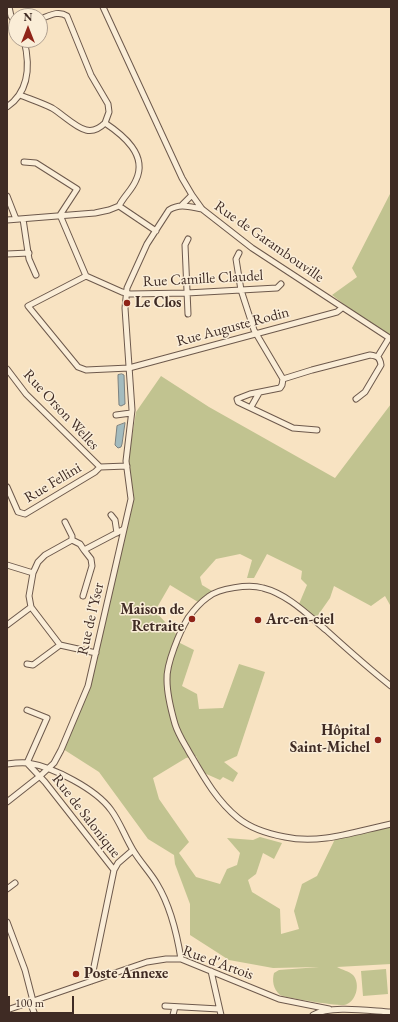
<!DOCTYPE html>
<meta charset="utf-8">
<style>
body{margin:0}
#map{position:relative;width:398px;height:1022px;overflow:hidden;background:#f8e3c2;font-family:"EB Garamond",serif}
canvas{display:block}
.frame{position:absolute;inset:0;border:8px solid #3f2b24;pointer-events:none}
.north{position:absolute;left:8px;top:8px;width:40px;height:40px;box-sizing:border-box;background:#faedd7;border:1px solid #af9f8f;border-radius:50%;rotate:0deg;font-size:11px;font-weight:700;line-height:16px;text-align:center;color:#3f2b24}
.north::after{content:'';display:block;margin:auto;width:14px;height:18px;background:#8f2418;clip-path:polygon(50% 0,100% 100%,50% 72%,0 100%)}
.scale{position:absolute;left:8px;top:996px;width:66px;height:18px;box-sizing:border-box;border:2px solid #3f2b24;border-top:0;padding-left:5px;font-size:12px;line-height:14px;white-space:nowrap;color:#3f2b24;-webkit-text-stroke:3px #faedd7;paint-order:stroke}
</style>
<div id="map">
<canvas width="398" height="1022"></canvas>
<div class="frame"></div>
<div class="north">N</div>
<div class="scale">100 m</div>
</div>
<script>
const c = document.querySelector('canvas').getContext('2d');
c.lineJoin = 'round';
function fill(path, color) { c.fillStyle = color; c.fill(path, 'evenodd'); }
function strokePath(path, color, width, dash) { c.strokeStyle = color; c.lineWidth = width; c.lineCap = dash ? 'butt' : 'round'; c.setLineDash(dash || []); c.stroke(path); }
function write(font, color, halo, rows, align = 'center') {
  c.font = font + ' "EB Garamond",serif'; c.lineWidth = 3; c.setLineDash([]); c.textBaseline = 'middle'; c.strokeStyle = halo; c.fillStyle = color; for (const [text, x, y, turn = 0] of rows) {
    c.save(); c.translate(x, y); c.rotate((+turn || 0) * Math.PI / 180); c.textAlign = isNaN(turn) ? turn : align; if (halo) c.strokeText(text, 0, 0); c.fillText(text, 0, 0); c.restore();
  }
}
fill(new Path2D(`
 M391,192V341L332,295L357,277L352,268Z
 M161,376L209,407L335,478L391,404V604L390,605L385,596L371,606L334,586L330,598L316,618L299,604L307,585L301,579L302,571L267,554L254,578H247L252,560L240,554L216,559L200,577L202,585L212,591L198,602L170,585L155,611L176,634V641L194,650L182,686L197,694L199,709L223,708L239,664L265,672L237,756L224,762L238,773L233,782L223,777L220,780L204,773L196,756L186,758L153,778L159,799L189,842L179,853L196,877L220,884L227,869L237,865L240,853L227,838L253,840L260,837L282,843L274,859L263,853L256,874L248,880L252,892L280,909L281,934L299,929L294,911L302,884L317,876L335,839L391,826V964L337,967C342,970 349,971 353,975C361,984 356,1003 344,1005C339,1006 285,998 280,995C273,989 272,980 274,973L279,970L319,967L273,968L229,960L190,935V904L175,864L174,855L148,839L99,772L63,749L90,684L110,591L134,497L128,461L136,412Z
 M386,969L388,994L363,996L361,971Z`), '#c1c390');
const water = new Path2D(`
 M122,374L124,375L125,404L121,406L119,405L118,378V375Z
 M125,423L122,444L121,447L118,448L115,445L117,426Z`);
fill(water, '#a3bbbe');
strokePath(water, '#7b8180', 1);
const minor = new Path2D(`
 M9,7L11,16L16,24
 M103,7L182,178L192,195L202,209L252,248L391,339
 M40,19C49,16 58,10 67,16L91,75L108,104L109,112L105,123C123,135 148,155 136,180C132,190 124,196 119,206
 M20,95C30,99 42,103 52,108C62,114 76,128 86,130C94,132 100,128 105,123
 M7,107C30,91 30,64 24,40
 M24,162L36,163L77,189L60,215L86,276L122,292L130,294L187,293L277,288L281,284
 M7,196L16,219
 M182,205L192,195
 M119,206L156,231
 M23,219L29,259L36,275
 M7,220L95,213L109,210L119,206
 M239,253L236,259L241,290L254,330L283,379
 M7,254L29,253
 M86,276L28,306L78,367L86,370L129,368L337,312L342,308
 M188,314L185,245L188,239
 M378,356L389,338
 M7,369L26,394L100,467
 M283,379L312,370L370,355C377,356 380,357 381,365L365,392L356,399
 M283,379L282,385L280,388L250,394L237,399L238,402L293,428L317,430
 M251,407L259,393
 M116,415L131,413
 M7,487L18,512L25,514L95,472L100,467L127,466
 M111,515L115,520L117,533
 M65,522L72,536V540
 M7,565L33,573L29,596L31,607L60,645
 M33,573L38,562L45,555L72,540L80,544L84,550L124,529
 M83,596L92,566L91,559L84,550
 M7,625L31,607
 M27,664L33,665L60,645L96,653
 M391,686C368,668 347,649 326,630C307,614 287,594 263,588C249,584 219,588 208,597C201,602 193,611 188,618C180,631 166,664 167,680C167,695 171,710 175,724C178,734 184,743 189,752C203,776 216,800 238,818C250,828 269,834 285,837C320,845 357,831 391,824
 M27,763L45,782L114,870
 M27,763L47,718L27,710
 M7,764C14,763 21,762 28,763C53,767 96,789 111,810C120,822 125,837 133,850C140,862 150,872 157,884C171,907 177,934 181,959
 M7,802L40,776L54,763L61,750L88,686L131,499L126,461L132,410L125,308L127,288L147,244L169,210C180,203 190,207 202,209
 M7,889L15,883
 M7,922L25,970L33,1001L32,1007L35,1015
 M211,971L221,1015
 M91,981L114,870L118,863L133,850
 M165,1006L219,1009
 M7,1010L147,962L166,959H181L279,999L329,1009
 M173,1015L175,1007
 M313,1015C331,1005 370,1011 391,1012`);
strokePath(minor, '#6d594c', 7);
strokePath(minor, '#faedd7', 5);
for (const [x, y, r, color] of [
 [127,303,4,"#8f2418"],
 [192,619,4,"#8f2418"],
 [258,620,4,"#8f2418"],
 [378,740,4,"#8f2418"],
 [76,974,4,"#8f2418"]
]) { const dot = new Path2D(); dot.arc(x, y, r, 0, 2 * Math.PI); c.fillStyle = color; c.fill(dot); strokePath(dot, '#faedd7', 1.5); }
write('15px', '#3f2b24', '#faedd7', [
 ["Rue de Garambouville",269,242,35],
 ["Rue Camille Claudel",203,279,-3],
 ["Rue Auguste Rodin",233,327,-15],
 ["Rue Orson Welles",61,410,47],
 ["Rue Fellini",53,483,-31],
 ["Rue de l'Yser",91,619,-77],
 ["Rue de Salonique",86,816,52],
 ["Rue d'Artois",218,963,20]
]);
write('bold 15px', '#3f2b24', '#faedd7', [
 ["Le Clos",135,303],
 ["Maison de",184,610,"right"],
 ["Retraite",184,627,"right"],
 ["Arc-en-ciel",266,620],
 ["Hôpital",370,731,"right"],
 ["Saint-Michel",370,748,"right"],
 ["Poste Annexe",84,974]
], 'left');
</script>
